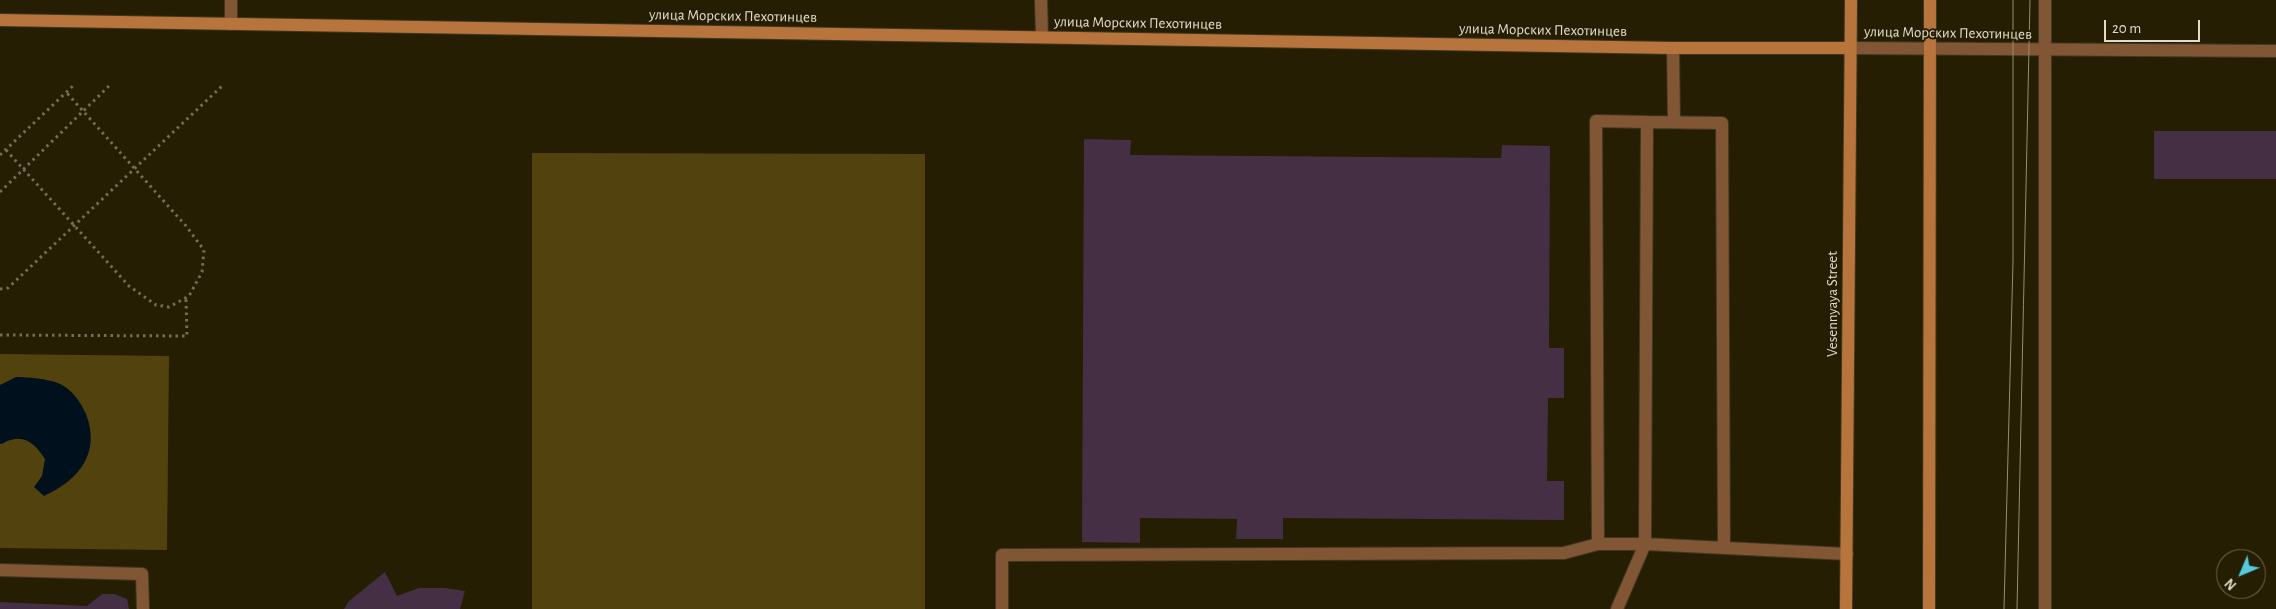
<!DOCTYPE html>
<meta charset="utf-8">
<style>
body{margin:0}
#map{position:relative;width:2276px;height:609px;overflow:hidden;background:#261e03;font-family:"Alegreya Sans",sans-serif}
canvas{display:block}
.north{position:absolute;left:2216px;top:549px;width:50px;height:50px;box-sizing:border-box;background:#261e03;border:1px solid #706a53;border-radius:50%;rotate:225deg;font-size:14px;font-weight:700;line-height:20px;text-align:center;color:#e0dbcb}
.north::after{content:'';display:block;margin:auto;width:18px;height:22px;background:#54cadc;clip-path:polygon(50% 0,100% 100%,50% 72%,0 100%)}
.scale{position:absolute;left:2104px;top:20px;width:96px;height:22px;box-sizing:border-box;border:2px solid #e0dbcb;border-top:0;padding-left:6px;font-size:15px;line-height:18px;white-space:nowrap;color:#e0dbcb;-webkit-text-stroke:4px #261e03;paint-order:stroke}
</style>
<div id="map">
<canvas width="2276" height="609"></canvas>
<div class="north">N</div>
<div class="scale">20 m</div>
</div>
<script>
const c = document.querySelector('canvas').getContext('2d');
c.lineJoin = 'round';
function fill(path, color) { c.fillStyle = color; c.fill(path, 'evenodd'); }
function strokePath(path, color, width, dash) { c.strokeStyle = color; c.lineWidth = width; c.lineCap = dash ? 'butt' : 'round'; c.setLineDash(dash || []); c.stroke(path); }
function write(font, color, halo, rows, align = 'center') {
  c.font = font + ' "Alegreya Sans",sans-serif'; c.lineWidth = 4; c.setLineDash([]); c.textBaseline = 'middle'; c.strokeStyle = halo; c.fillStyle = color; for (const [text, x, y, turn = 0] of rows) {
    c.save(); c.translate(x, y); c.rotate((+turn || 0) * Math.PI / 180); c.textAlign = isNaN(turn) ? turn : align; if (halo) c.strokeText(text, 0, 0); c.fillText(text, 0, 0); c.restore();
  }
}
fill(new Path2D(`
 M532,153L925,154V609H532Z
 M0,354L169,356L167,550L0,548Z`), '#52430e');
fill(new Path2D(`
 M16,377C28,377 47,379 58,383C72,389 80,401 86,414C101,453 79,480 44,496L34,487L42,476L45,459C37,447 27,435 11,440C7,440 4,444 0,444V385Z`), '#00101d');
fill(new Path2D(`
 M2154,131H2276V179H2154Z
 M1084,139L1131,140L1130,155L1501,158L1502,145L1550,146L1549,348H1564V398H1548L1547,481H1564V520L1283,518V539H1236L1237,519L1140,518V543L1082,542Z
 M385,572L397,596L419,588H445L465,591L460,609H344L349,601Z
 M102,594H115L127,599L129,609H0V602L87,606Z`), '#442f44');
const lane = new Path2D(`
 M231,0V24
 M1041,0L1042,37
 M2045,0V609
 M1673,48L1674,122
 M1647,122L1722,123L1724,547
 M1598,544L1596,121L1647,122L1645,544L1617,609
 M0,570L142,574L143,609
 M1002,609V555L1564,553L1598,544H1645L1847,554`);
const street = new Path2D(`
 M1850,48L2276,51`);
const secondary = new Path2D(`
 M0,20L1673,48H1850
 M1846,609L1851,0
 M1929,609L1930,0`);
strokePath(lane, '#40381f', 14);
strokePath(street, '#40381f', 14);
strokePath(secondary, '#40381f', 14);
strokePath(new Path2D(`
 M6,150L129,286L156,305L169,307L189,296L202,272L204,250L186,226L66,92
 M0,155L75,84
 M0,192L111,84
 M0,289L8,288L222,86
 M0,335L187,336L186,299`), '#746d57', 3, [2.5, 4]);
strokePath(lane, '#815635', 12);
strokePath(street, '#815635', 12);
strokePath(secondary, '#b8743d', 12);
strokePath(new Path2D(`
 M2004,609L2013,261V0
 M2017,609L2030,0`), '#938d78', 1);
write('15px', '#e0dbcb', '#261e03', [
 ["улица Морских Пехотинцев",733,16,1],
 ["улица Морских Пехотинцев",1138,23,1],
 ["улица Морских Пехотинцев",1543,30,1],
 ["улица Морских Пехотинцев",1948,33,1],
 ["Vesennyaya Street",1832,304,-90]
]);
</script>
